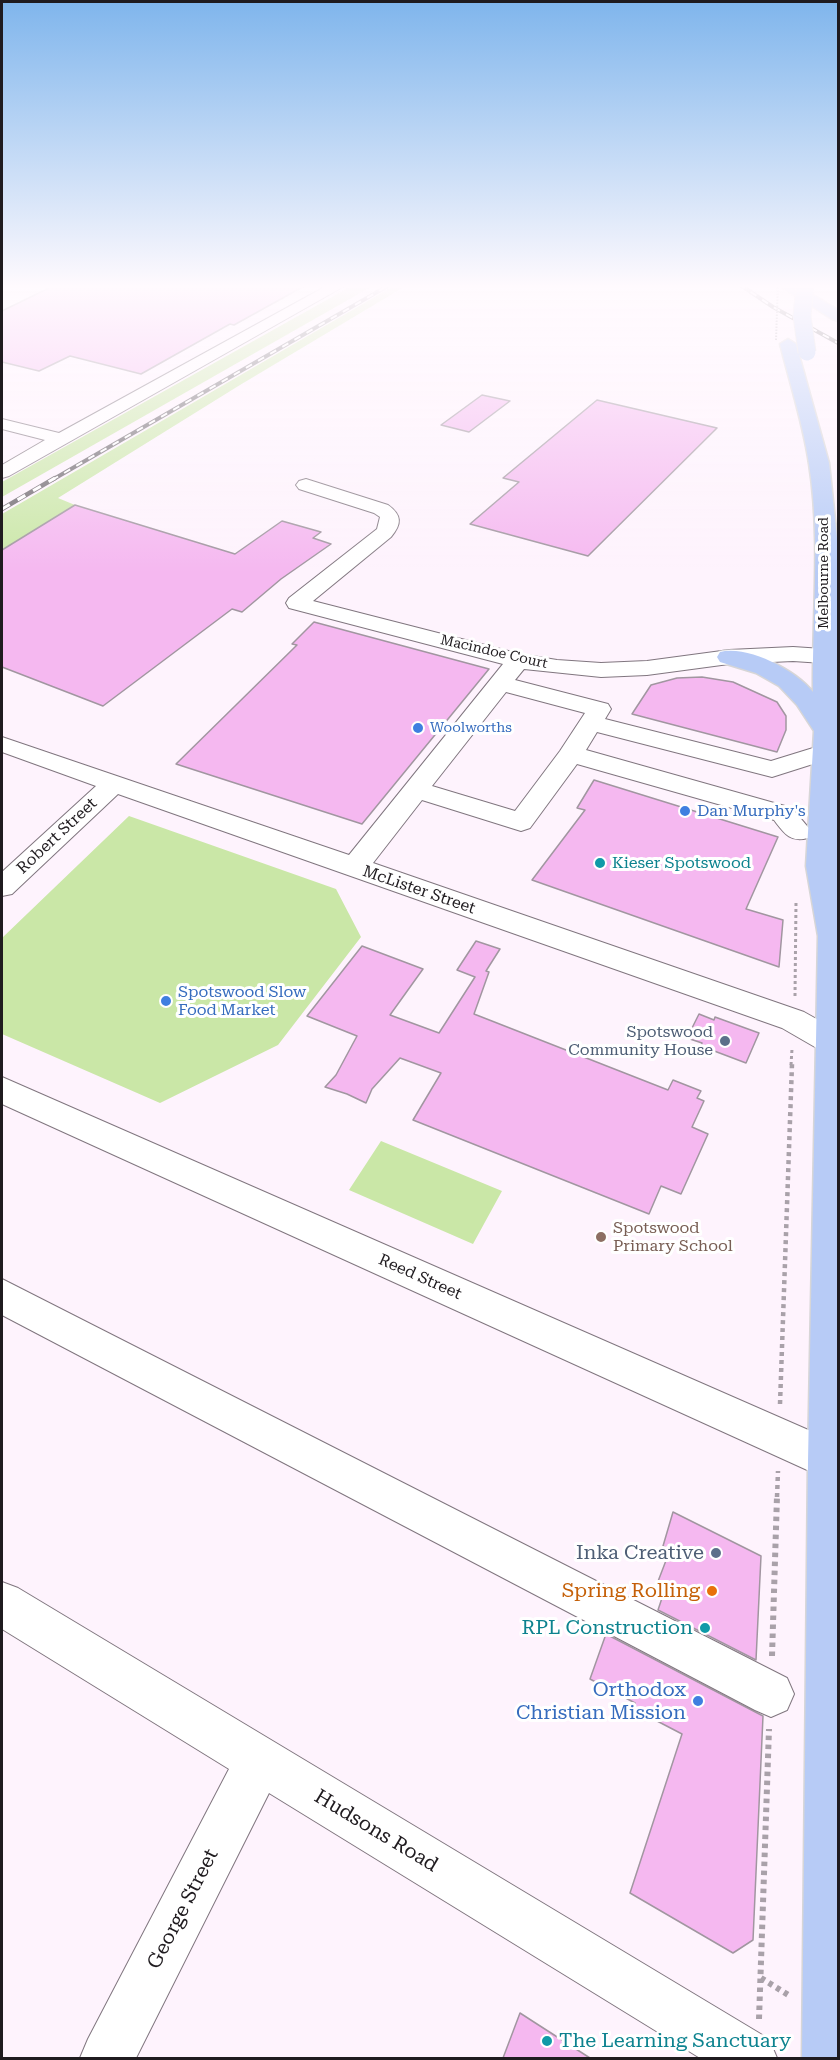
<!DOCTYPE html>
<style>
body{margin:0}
#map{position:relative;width:840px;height:2060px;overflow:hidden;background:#fef3fd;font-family:"Roboto Serif",serif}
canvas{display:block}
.frame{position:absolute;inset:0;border:3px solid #1f1b1f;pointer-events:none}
</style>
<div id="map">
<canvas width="840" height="2060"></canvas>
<div class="frame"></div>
</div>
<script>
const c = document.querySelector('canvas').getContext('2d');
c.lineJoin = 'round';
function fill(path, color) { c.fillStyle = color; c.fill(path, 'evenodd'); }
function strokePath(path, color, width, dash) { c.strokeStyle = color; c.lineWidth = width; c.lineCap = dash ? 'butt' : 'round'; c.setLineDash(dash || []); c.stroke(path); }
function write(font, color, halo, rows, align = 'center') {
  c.font = font + ' "Roboto Serif",serif'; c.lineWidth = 6; c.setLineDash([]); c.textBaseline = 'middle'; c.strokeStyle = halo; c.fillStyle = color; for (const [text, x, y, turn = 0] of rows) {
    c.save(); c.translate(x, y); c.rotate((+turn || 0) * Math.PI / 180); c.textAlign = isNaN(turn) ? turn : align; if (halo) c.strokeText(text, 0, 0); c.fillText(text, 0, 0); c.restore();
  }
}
fill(new Path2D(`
 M355,284H376L2,497V482Z
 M397,284H409L240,385L58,498L75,505L2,550V514Z
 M129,816L336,889L361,937L278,1045L160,1103L2,1034V938Z
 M381,1141L502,1191L473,1244L349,1190Z`), '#cae7a7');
const building = new Path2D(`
 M57,284H308L234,325L230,324L141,374L70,356L39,371L2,362V311Z
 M482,395L510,401L469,432L441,425Z
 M597,400L717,428L588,556L470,524L519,482L503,478Z
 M75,505L235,554L282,521L321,532L313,538L331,544L281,579L242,612L232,609L103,706L2,667V550Z
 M314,622L489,669L362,824L176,764L297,645L292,644Z
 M702,677L733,682L777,702L786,716V730L777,752L632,714L651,685L677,678Z
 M594,780L778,837L746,909L783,920L779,967L532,880L585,810L577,808Z
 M476,941L500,949L486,971L489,972L474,1014L668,1090L673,1080L701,1091L697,1098L704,1101L692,1127L708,1134L681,1194L661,1186L649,1214L413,1120L441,1073L400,1058L372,1089L366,1103L347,1094L325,1087L336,1075L357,1036L307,1016L362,946L423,969L390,1015L439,1033L475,977L457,970Z
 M699,1014L714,1020L715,1017L759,1033L746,1063L701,1046L702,1043L687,1038Z
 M673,1512L761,1556L756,1660L658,1610L665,1589L657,1584L670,1550L663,1546Z
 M606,1634L763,1716L753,1940L733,1953L630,1893L682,1734L634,1709L635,1703L590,1679Z
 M520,2013L537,2024L590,2058H503Z`);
fill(building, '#f5b8f0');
strokePath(building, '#a196a0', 1.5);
const minor = new Path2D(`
 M330,284H348L9,476L2,478V465L45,440L2,429V419L59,433Z
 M306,479L388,505C402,515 402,524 391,537L313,601L520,654L557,660L601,663L647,661L729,650L793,647L838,650V664L793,661L729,664L647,675L601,677L524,669L515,680L608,704L611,709L605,719L771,761L826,744L835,747L838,752L835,757L772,777L597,732L586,750L792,808L812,832L808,838C790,843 784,833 774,820L577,764L530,828L521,831L422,800L373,863L804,1012L838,1031V1057L827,1054L782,1028L118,794L12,894L2,896V872L96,786L2,752V737L349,855L503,664L289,608L286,603L289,598L377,529L380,517L374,513L299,489L296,485L299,481ZM506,692L585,713L560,751L515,811L432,786Z
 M2,1077L838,1443V1484L2,1104Z
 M2,1279L787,1678L794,1694L787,1710L771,1717L755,1710L2,1315Z
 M2,1582L18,1588L769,2039L777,2058H700L269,1793L136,2058H80L88,2039L229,1769L2,1629Z`);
const major = new Path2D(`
 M777,284H795L838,310V321L832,319Z
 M788,339L796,344L829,463L837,538L838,2058H802L808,1461L818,936L806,866L814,731L797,705L779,686L756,673L720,662L717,657L720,652C749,645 796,671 813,692C812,617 821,539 809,464C803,423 790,384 780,344Z`);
strokePath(minor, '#80767f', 2);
strokePath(major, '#d7d6d7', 3);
strokePath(new Path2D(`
 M795,996L796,902
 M791,1065L792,1049`), '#a9a1a9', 3, [3, 3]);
strokePath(new Path2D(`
 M780,1404L792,1064
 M777,1497L778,1471`), '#a9a1a9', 4.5, [4, 4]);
strokePath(new Path2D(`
 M772,1656L777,1496
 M761,1978L790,1996
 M759,2019L769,1729`), '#a9a1a9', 6, [4.5, 4.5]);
fill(minor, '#fff');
fill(major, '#b7cbf6');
const railFar1 = new Path2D(`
 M739,284L773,307L838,343
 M52,480L391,284`);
const rail = new Path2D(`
 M2,509L55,478`);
strokePath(railFar1, '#6c666c', 4);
strokePath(rail, '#6c666c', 4.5);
strokePath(railFar1, '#fff', 2, [7]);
strokePath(rail, '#fff', 3, [9]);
const majorBridge = new Path2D(`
 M805,284L802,316L807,352`);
strokePath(majorBridge, '#d7d6d7', 19, []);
strokePath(new Path2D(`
 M776,340L778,284`), '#a9a1a9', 2, [1.5, 1.5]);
strokePath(majorBridge, '#b7cbf6', 17);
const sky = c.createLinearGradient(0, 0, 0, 573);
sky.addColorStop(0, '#7fb5ec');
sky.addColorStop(0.5, '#fffafe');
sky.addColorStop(1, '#fffafe00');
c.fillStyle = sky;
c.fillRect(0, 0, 840, 573);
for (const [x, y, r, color] of [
 [418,728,6,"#3f7fe0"],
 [685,811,6,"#3f7fe0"],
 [600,863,6,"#0f9aa8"],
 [166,1001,6,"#3f7fe0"],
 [725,1041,6,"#5c6f8a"],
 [601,1237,6,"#8d6e63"],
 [716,1553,6,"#5c6f8a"],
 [712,1591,6,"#e8710a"],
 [705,1628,6,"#0f9aa8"],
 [698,1701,6,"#3f7fe0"],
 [547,2041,6,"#0f9aa8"]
]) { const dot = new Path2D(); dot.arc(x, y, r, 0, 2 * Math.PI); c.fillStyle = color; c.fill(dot); strokePath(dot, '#fff', 2); }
write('14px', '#1f1b1f', '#fff', [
 ["Melbourne Road",824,573,-90],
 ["Macindoe Court",494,652,13]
]);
write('14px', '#366cbe', '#fff', [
 ["Woolworths",430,728]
], 'left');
write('16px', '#366cbe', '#fff', [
 ["Dan Murphy's",697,811],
 ["Spotswood Slow",178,992],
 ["Food Market",178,1010]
], 'left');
write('16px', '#1f1b1f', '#fff', [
 ["Robert Street",57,836,-43],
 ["McLister Street",419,890,19],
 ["Reed Street",420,1277,24]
]);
write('16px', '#0d838f', '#fff', [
 ["Kieser Spotswood",612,863]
], 'left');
write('16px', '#4e5e75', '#fff', [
 ["Spotswood",713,1032],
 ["Community House",713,1050]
], 'right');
write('16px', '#785e54', '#fff', [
 ["Spotswood",613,1228],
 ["Primary School",613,1246]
], 'left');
write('20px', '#4e5e75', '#fff', [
 ["Inka Creative",704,1553]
], 'right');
write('20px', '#c56008', '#fff', [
 ["Spring Rolling",700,1591]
], 'right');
write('20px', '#0d838f', '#fff', [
 ["RPL Construction",693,1628],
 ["The Learning Sanctuary",559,2041,"left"]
], 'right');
write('20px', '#366cbe', '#fff', [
 ["Orthodox",686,1690],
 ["Christian Mission",686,1713]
], 'right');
write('20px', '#1f1b1f', '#fff', [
 ["Hudsons Road",376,1831,31],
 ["George Street",183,1909,-63]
]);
</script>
